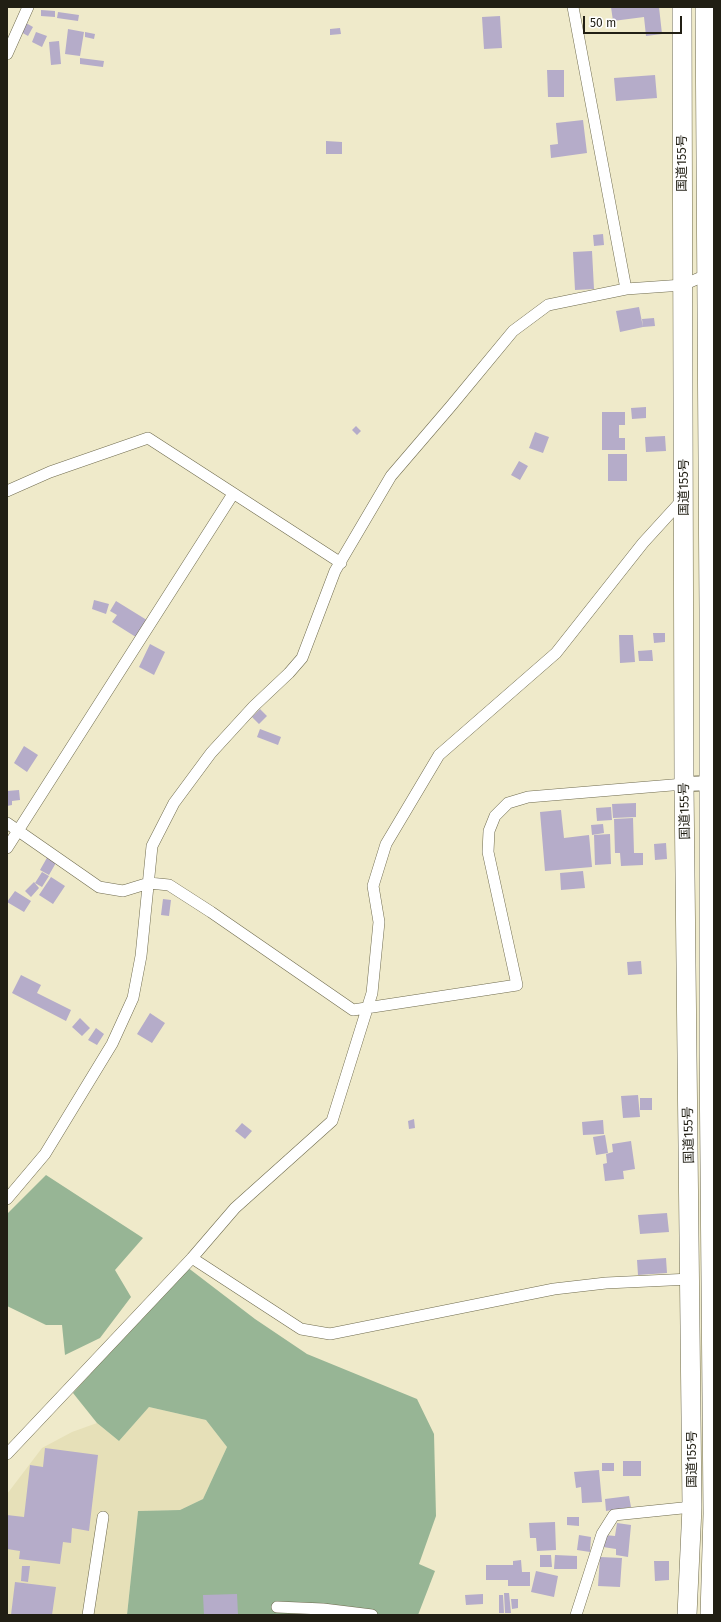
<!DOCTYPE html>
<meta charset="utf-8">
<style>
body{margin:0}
#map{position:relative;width:721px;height:1622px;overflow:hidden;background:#efeaca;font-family:"Fira Sans",sans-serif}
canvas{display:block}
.frame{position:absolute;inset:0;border:8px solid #211f14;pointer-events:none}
.scale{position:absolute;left:583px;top:16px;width:99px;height:18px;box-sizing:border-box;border:2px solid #211f14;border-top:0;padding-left:5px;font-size:12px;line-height:14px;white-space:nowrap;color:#211f14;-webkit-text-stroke:3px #fff;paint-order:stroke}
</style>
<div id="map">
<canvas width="721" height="1622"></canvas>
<div class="frame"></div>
<div class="scale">50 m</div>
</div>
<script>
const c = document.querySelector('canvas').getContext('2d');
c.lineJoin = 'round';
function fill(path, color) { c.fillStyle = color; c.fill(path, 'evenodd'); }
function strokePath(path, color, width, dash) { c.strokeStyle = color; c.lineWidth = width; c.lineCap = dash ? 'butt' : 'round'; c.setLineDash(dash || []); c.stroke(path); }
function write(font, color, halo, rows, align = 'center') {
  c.font = font + ' "Fira Sans","Noto Sans JP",sans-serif'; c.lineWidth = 4; c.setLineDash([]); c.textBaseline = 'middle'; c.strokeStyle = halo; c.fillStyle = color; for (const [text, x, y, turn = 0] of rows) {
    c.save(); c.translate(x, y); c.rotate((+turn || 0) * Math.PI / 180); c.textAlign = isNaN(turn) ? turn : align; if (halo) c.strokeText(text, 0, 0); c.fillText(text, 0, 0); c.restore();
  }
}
fill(new Path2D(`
 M149,1407L206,1420L227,1447L203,1499L180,1510L138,1511L127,1615H7V1494L42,1448L72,1432L97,1423L119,1441Z`), '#e6e0b8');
fill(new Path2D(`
 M46,1175L143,1238L115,1270L131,1297L100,1338L65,1355L62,1325H46L7,1306V1214Z
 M187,1267L255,1319L307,1354L417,1399L434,1434L436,1516L419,1564L435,1571L418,1615H127L138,1511L180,1510L203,1499L227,1447L206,1420L149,1407L119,1441L97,1423L73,1393Z`), '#97b595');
fill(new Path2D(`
 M611,7H659L662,34L646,36L644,17L613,21Z
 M41,10L55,11V17L41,16Z
 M58,12L79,15L78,21L57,18Z
 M500,16L502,48L484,49L482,17Z
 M26,23L33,27L28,36L21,32Z
 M340,28L341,34L330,35V29Z
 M68,29L84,32L80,56L65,54Z
 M36,32L47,36L42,47L32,42Z
 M85,32L95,34L94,39L85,37Z
 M59,41L61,64L51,65L49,42Z
 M80,58L104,61L103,67L80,64Z
 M547,70H564V97H548Z
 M655,75L657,98L616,101L614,78Z
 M583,120L587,153L551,158L550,145L558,144L556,123Z
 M326,141L342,142V154H326Z
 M603,234L604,245L594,246L593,235Z
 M592,251L594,289L575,290L573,252Z
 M639,307L643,327L620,332L616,311Z
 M654,318L655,326L643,327L642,319Z
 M646,407V418L632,419L631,408Z
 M602,412H625V425H619V438H625V450H602Z
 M356,426L361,431L357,435L352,430Z
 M535,432L549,437L543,453L529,448Z
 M665,436L666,451L646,452L645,437Z
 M608,454H627V481H608Z
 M519,461L528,466L520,480L511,475Z
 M94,600L109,604L106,614L92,609Z
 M116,601L150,622L139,639L112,622L117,615L110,611Z
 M653,633H665V642L654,643Z
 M619,635H633L635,662L620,663Z
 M150,644L165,652L154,675L139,667Z
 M652,650L653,661H639L638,651Z
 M260,709L267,716L259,724L252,717Z
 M260,729L281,737L278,745L257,737Z
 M24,746L38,755L27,772L14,763Z
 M19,790L20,800L12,801V805L7,806V791Z
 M636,803V817L613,818L612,804Z
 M611,807L612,820L597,821L596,808Z
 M561,810L564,838L589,835L592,867L545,871L540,812Z
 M633,818L634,853H643V865L621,866L620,853H615L614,819Z
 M603,824L604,833L592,835L591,825Z
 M610,834L611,864L595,865L594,835Z
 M666,843L667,859L655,860L654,844Z
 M48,856L57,861L49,875L40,870Z
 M583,871L585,888L561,890L560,873Z
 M42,872L49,876L42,887L35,883Z
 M51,877L65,886L53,904L39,895Z
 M34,882L39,888L31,897L25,891Z
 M15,891L31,901L24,912L7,902Z
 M163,899L171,900L169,916L161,915Z
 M641,961L642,974L628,975L627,962Z
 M21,975L41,985L37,993L71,1010L66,1021L12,993Z
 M150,1013L165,1023L152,1043L137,1034Z
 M80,1018L90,1028L82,1036L72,1027Z
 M96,1028L104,1034L97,1045L88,1040Z
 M638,1095L640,1117L623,1118L621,1096Z
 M640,1098H652V1110H640Z
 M414,1119L415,1128L409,1129L408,1121Z
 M603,1120L604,1134L583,1135L582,1122Z
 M242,1123L252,1131L245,1139L235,1131Z
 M605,1135L608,1153L596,1155L593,1137Z
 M631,1141L635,1169L623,1171L624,1179L605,1181L603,1164L607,1163L606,1154L613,1152L612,1144Z
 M667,1213L669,1232L640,1234L638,1215Z
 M666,1258L667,1273L638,1275L637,1260Z
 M45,1448L98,1455L89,1531L72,1528L71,1543L63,1542L60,1564L19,1559L20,1551L7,1549V1515L24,1517L30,1465L43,1467Z
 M623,1461H641V1476H623Z
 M602,1463H614V1471H602Z
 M599,1470L602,1502L582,1503L581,1487L576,1488L574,1472Z
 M629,1496L631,1507L606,1511L605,1499Z
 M567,1517H579V1526L567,1525Z
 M555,1522L556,1550L537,1551L536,1538H530L529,1523Z
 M617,1523L631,1525L628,1557L616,1555V1549L603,1547L605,1535L615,1536Z
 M579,1535L591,1537L590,1552L577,1550Z
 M540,1555H551L552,1567H540Z
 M555,1555L577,1556V1569H554Z
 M600,1557L622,1558L620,1587L598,1586Z
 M521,1560L522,1572H530V1586H508V1580H486V1565H513V1561Z
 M654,1561H669V1580L655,1581Z
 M22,1566H30L28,1582L21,1581Z
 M536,1571L558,1576L554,1597L531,1592Z
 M15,1582L56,1587L52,1615H11Z
 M504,1593H509L511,1613H505Z
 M237,1594L238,1615H204L203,1595Z
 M483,1594V1604L466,1605L465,1595Z
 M499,1595H503L504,1613H499Z
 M511,1599H518V1608L512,1609Z`), '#b5acc9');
const minor = new Path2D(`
 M573,7L626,289
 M7,54L28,7
 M7,491L50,472L148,438L341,563
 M7,823L99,887L123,891L149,883L169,885L211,912L353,1010L517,985L488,852L489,831L495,816L508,803L528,797L684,784
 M7,848L233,494
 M7,1199L45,1154L112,1044L133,998L141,956L152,846L174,803L211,753L254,706L289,673L302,658L335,571L391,476L451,406L513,331L548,305L626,289L683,285L711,273
 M192,1258L301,1329L330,1334L554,1289L606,1283L691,1279
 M7,1454L192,1258L235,1208L332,1121L372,993L379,922L373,886L386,844L439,755L556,653L643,543L684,498
 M277,1607L323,1609L372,1615
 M88,1615L103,1517
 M576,1615L602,1534L614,1515L692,1507`);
const tertiary = new Path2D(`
 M684,784L714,783`);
const trunk = new Path2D(`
 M682,7L684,784L692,1507L687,1615
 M705,7L709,609V1052L713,1514L710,1615`);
strokePath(minor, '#6f6b4e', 12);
strokePath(tertiary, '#6f6b4e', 16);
strokePath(trunk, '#6f6b4e', 20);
strokePath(minor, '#fff', 11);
strokePath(tertiary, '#fff', 14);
strokePath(trunk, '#fff', 19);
write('13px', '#211f14', '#fff', [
 ["国道155号",682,163,-90],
 ["国道155号",684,487,-90],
 ["国道155号",685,811,-91],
 ["国道155号",689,1135,-91],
 ["国道155号",692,1459,-90]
]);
</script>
